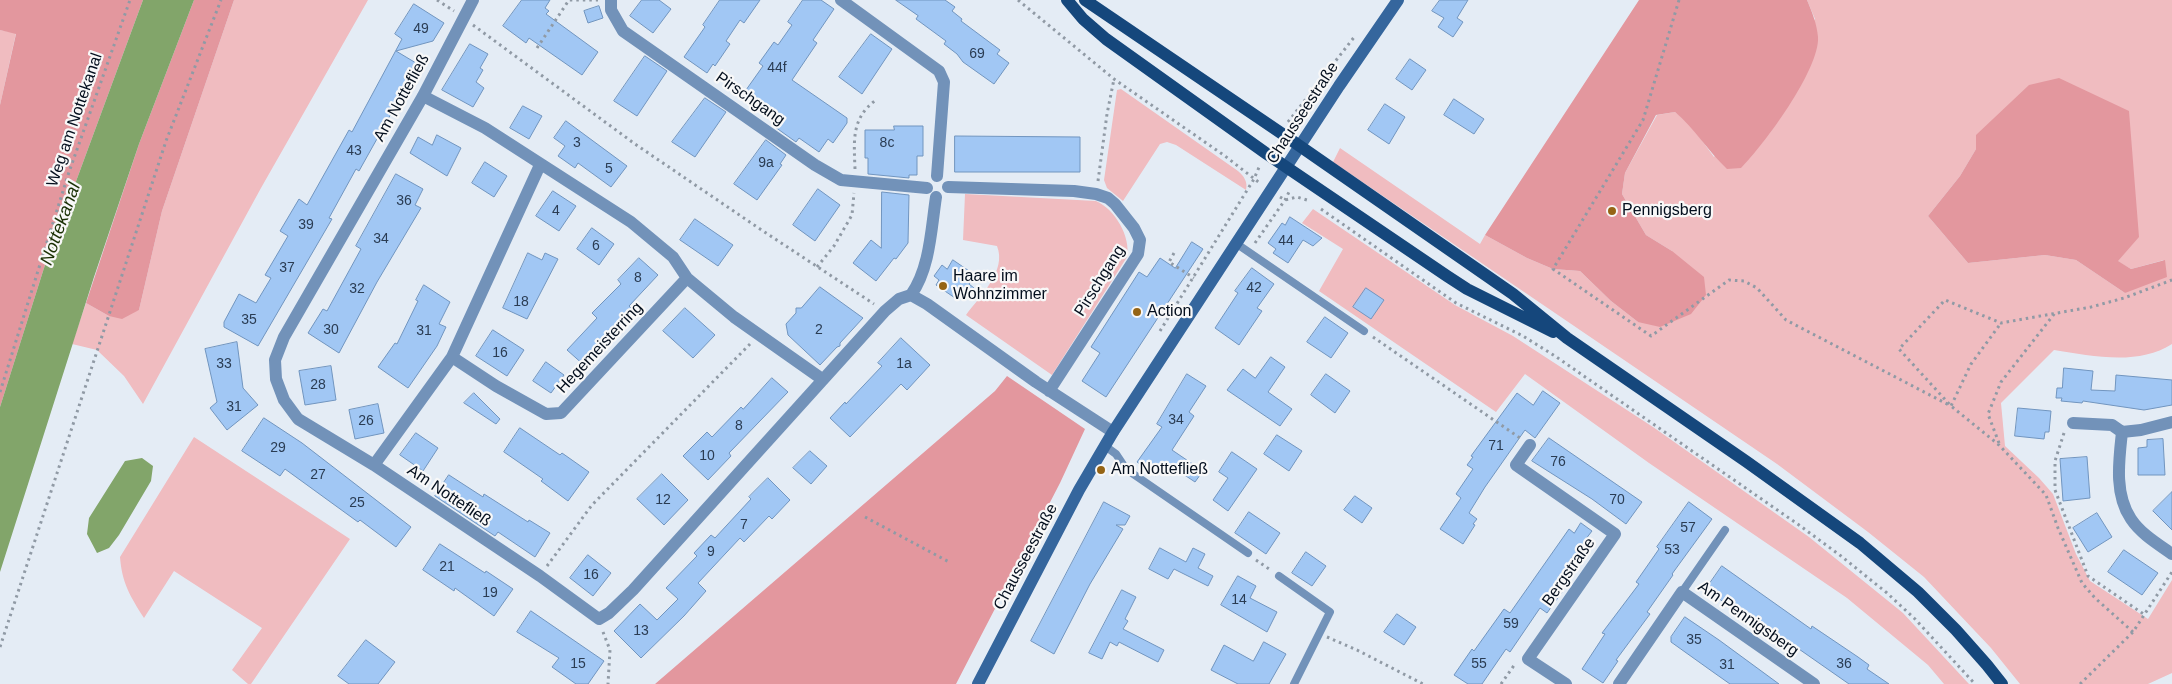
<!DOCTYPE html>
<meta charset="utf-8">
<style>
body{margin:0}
canvas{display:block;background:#e4ecf5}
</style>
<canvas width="2172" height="684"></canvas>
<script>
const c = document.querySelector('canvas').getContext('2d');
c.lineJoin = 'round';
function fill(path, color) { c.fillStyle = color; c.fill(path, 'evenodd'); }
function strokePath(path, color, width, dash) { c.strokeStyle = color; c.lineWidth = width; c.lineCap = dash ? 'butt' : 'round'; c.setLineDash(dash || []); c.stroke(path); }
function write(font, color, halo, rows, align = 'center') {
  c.font = font + ' Arial,sans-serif'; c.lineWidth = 4.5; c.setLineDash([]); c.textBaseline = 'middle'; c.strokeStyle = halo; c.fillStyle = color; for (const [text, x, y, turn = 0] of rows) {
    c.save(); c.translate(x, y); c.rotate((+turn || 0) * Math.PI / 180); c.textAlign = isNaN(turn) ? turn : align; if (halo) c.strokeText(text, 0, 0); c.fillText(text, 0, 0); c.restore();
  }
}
fill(new Path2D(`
 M234,0H368L261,188L143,404L124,376L97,350L72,344L86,303L109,316L139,310L162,211Z
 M1807,0H2172V344C2138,366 2092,356 2054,350L2001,403L2005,446L2039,478L2053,494L2076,554L2090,581L2148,619L2172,580V673L2148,684H2020L1991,648L1924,577L1868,532L1777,464L1333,162L1340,148L1480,244L1485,235L1527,258L1553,269L1580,271L1611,301L1638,322L1672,251L1646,235L1622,194L1625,173L1657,115L1675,112L1689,123L1714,157L1815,19ZM1976,149L2117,261L2131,269L2164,260L2125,293L2076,260L2045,255L1968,263L1928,216L1960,176Z
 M0,30L16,33L0,105Z
 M1121,89L1238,171C1244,176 1248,182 1246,190L1176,145L1167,142L1160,144L1123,201L1107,188L1104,180L1117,90Z
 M965,194L1096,201C1115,209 1131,237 1127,257L1052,375L966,315C980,296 1007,271 997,246L963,240Z
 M1313,209L1455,305L1513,336L1653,427L1809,537L1903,613L1969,684H1944L1928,665L1847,598L1649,463L1525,374L1496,412L1319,291L1343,249L1302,223Z
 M194,437L350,539L251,684H248L232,670L262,628L174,571L144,618C130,596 122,583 120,557Z`), '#f0bcc0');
fill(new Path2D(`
 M0,0H143L44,268L0,407V105L16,34L0,30Z
 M194,0H234L162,211L139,310L122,319L109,316L86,303L139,144Z
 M1639,0H1807C1812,12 1817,24 1818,37C1820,69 1764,145 1741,168L1727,169C1708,151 1695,129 1675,112L1656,115L1625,173L1622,194L1646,235L1672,251L1704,277L1706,295L1691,314L1660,327L1638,322L1611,301L1580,271L1553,269L1527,258L1485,235Z
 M2059,78L2129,111L2139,237L2118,261L2131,269L2165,260L2167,277L2125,293L2076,260L2045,255L1968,263L1928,216L1960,176L1976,149V135L2029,85Z
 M1007,376L1085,429L1060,483L956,684H655L995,391Z`), '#e3979e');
fill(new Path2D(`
 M143,0H194L139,144L94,277L0,572V407L44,268Z
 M142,458L153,466L151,481L119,535L109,548L97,553L87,534L89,518L125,461Z`), '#82a56a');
const building = new Path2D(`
 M522,0H550L545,8L549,11L546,14L598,52L582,75L529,38L526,43L503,26Z
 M642,0H659L671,9L653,33L630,16Z
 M720,0H760L744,23L740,20L726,41L730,44L715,66L713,64L707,73L684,57L705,27L703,25Z
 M803,0H821L834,9L813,40L817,43L792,80L847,118V123L833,143L828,139L819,152L799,138L796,142L775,127L777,123L741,97L763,66L759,63L774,42L778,45L792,25L788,22Z
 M896,0H945L955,7L952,11L962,19L961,21L1000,50L997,54L1009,63L994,84L963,62L957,54L944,44L946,41L916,19L918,16Z
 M1440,0H1468L1457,18L1463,22L1453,37L1438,27L1444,18L1432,11Z
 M414,4L444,23L433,41L396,51L421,66L407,88L406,87L359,171L356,169L329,218L332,219L258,346L224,327V322L239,294L256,303L271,278L265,275L288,236L280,231L299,199L307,205L349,130L352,132L402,39L395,34Z
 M599,6L603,18L588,23L584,11Z
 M871,34L892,49L862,94L839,77Z
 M470,44L488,54L480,68L483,70L476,82L484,88L473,107L442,90Z
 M645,56L667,71L637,116L614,101Z
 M1410,59L1426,70L1412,90L1396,79Z
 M705,98L726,112L695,157L672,142Z
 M1454,99L1484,119L1474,134L1444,115Z
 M1385,104L1405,117L1389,144L1368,130Z
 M523,106L542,116L529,139L510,128Z
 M566,121L627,166L611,187L578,163L575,168L558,156L565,146L554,138Z
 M894,126H923V156H917V175H909V178L868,174V158H865V130H894Z
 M437,135L461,148L447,176L410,153L418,137L432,145Z
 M955,136L1080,137V172H955Z
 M766,140L786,155L780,164L782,165L757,200L734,184Z
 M485,162L507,176L494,197L472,183Z
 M396,174L423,189L415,205L421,208L377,282L339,353L308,333L323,309L327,311L361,249L356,246Z
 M818,189L840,205L815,241L793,225Z
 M553,191L576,206L559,231L536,216Z
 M882,192L909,195L908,243L896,259L894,258L876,281L853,263L871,240L881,248Z
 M1290,217L1322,238L1313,246L1303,240L1288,263L1273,253L1276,249L1268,243L1282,223L1285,225Z
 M695,219L733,245L718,266L680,240Z
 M592,228L614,244L599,265L577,249Z
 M1192,242L1203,249L1106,397L1082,381L1100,353L1091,347L1139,272L1147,277L1160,258L1175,268Z
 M528,253L542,260L545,253L558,259L527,319L503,308Z
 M639,258L658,275L629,306L635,312L604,343L605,344L585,366L567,350L597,318L592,313L621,284L618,280Z
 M953,260L975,275L969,284L974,288L966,299L961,295L958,300L936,285L939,280L934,276L942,265L947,269Z
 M1252,268L1274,284L1257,308L1262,311L1239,345L1215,328L1238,293L1235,291Z
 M424,285L450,302L439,324L446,327L437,346L408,388L378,367L395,343L397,344L418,301L416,300Z
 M820,287L863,318L840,343V346L837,347L820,365L788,335L786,324L796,313V308H801Z
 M1366,288L1384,300L1371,319L1353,307Z
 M685,308L715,335L693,358L663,331Z
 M1325,317L1348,333L1331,358L1307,342Z
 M493,330L524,350L507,376L476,356Z
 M901,338L930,365L907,390L901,384L850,437L830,418L845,402L846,404L882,366L878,363Z
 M237,342L243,388L258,405L227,430L210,408L217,402L205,349Z
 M1271,357L1285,367L1268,392L1292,409L1280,426L1227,390L1243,369L1255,378Z
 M546,362L564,375L551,393L533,381Z
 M331,366L336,400L305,405L299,371Z
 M2064,368L2093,371L2091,390L2115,391L2116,375L2172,380V405L2144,410L2083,401L2082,403L2061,401L2062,398H2056L2057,388H2062Z
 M1187,374L1206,386L1189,412L1194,416L1172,450L1203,471L1195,482L1165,462L1156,476L1137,462L1162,427L1157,424Z
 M1326,374L1350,391L1335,413L1311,395Z
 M772,378L788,392L729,453L731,456L708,480L683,456L707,432L712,437L741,407L743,409Z
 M1543,391L1560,403L1535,438L1525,430L1485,487L1469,513L1477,519L1473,524L1475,525L1463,544L1440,529L1461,498L1456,494L1473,469L1467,465L1473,457L1471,456L1517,393L1533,405Z
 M474,393L500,419L496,424L464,403Z
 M378,404L384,433L355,439L349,410Z
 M2018,408L2051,411L2049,432H2045L2044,439L2015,436Z
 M264,418L302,443L411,527L396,547L360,520L358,522L285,469L280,476L242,451Z
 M520,428L560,455L562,453L589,472L568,501L541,481L543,479L504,452Z
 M416,433L438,448L423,471L400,455Z
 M1277,435L1302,451L1289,471L1264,454Z
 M1549,438L1642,502L1626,524L1592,499L1532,461Z
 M2163,439L2165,475H2138V448L2147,447V440Z
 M810,451L827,466L811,484L793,468Z
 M1232,452L1257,469L1228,511L1213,500L1228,478L1219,472Z
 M2087,457L2090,498L2063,501L2060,459Z
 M662,474L688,500L664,525L637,499Z
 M449,475L483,497L484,494L528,522L529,520L550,533L535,557L498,532L495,536L435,496Z
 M768,478L790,500L772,519L769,516L744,542L740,538L698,583L706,591L684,616L641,658L614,631L640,604L657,620L678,599L666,588L697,556L694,553L711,535L715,538L751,499L749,497Z
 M2172,492V530L2153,511Z
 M1355,496L1372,508L1362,523L1344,510Z
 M1104,502L1130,516L1125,525H1116L1123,529L1090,584L1054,654L1031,641Z
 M1689,502L1712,519L1672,574L1673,575L1647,612L1650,614L1616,660L1618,661L1603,683L1582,669L1605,634L1602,633L1639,584L1636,582L1659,549L1657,547Z
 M1249,512L1280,533L1266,554L1235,533Z
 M2097,513L2112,537L2088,552L2073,528Z
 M1581,523L1592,531L1585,540L1592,546L1563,586L1565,588L1547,613L1540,608L1510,652L1506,649L1482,684H1468L1454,675L1472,649L1474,651L1504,609L1510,613L1569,529L1574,533Z
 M440,544L485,573L486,571L513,589L494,616L455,588L454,591L423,570Z
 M1160,548L1186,562L1193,548L1205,554L1198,568L1213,576L1208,586L1174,569L1168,579L1149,569Z
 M2124,550L2158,573L2142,595L2108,572Z
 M1306,552L1326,566L1312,586L1292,573Z
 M588,555L611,573L593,596L570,578Z
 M1722,566L1811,629L1812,626L1858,657L1869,665L1867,669L1889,684H1849L1786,640L1783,644L1749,621L1706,589Z
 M1238,576L1256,586L1250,598L1277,612L1267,632L1221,605Z
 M1122,590L1136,597L1125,619L1128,621L1123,629L1164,650L1158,662L1119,642L1117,646L1110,642L1102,659L1089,653Z
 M531,611L604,661L588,684H576L552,667L559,658L517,632Z
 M1397,614L1416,627L1404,645L1384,632Z
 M1685,617L1719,640L1779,684H1730L1713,672L1671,642V637Z
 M366,640L395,662L378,684H349L338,676Z
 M1264,642L1286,654L1269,684H1238L1211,670L1224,645L1253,661Z`);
fill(building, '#a1c7f4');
strokePath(building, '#7195bf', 1);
strokePath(new Path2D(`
 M437,0L454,11
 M1018,0L1114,79L1225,156L1261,184
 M1679,0L1643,120L1553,269L1651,336L1729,280L1744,281L1757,288L1786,320L1951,406L1971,364L2001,323
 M473,25L635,144L760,229L874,304
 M537,48L569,0H598
 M1288,122L1355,36
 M855,169C854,141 851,118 876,100
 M1098,181L1107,114L1114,79
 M1280,197L1285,200L1297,197L1307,200
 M1321,209L1456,303L1523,336L1555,356L1799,525L1841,556L1887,593L1915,619L1975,684
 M1255,243L1285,200L1290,190
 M1174,253L1169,262L1194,278
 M817,267L834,246L852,215L854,193
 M1160,331L1254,179L1260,165
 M1373,337L1520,438
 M0,392L69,172L130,0
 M2064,433L2055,461V490L2088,576L2145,615
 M1999,443L1988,414L2001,382L2055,313
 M865,517L951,563
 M1256,560L1272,571
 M547,566L592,505L750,344
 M603,632L610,650L608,684
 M2133,632L2095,598L2082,583L2058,528L2046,495L1999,445L1951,406L1899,349L1945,300L2001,323L2091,307L2124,298L2172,280
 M1327,637L1357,650L1423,684
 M0,647L166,141L221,0
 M1501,684L1515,664
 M2080,684L2133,632L2172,572`), '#909aa5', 3, [2.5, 4]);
strokePath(new Path2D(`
 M1237,244L1364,331
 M1105,446L1116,454L1126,469L1248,553
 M1279,576L1330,612L1294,684
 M1682,592L1725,530`), '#7292b9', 8);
strokePath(new Path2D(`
 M473,0L423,96L284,337L275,360L276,379L284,400L298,419L374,465L540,576L599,619L609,613L633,590L885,311L899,299L911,295C930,268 931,230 936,197
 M611,0V10L623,31L815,165L841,180L927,188
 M841,0L939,71L944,82L937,176
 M423,96L485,128L631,222L673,257L687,278L734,317L822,379
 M540,165L452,357L496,386L546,414L561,413L687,278
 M948,187L1074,191L1096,194L1108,198L1115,204L1134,228L1140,240L1138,254L1049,391
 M911,295L927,304L1036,382L1113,432
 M2172,422L2141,430L2122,432C2119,460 2114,494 2131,519C2141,534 2158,544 2172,554
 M2073,423L2112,425L2122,432
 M1530,445L1516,465L1615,534L1528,659L1566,684
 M374,465L452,357
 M1619,684L1682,592L1814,684`), '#7292b9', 12);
strokePath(new Path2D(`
 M978,684L1079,490L1113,432L1339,86L1398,0`), '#35669d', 12);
strokePath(new Path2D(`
 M1067,0L1083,19L1106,39L1267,154L1447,276L1467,289L1553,332
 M1085,0L1281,133L1513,294L1567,338L1747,462L1860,543L1918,592L1956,630L1987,665L2002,684`), '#15477c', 12);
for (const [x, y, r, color] of [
 [1612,211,5,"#956415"],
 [943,286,5,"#956415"],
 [1137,312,5,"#956415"],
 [1101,470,5,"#956415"]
]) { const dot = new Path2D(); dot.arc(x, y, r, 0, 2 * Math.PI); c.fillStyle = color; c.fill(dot); strokePath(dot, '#f8f8f8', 2); }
write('14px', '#2a3c53', null, [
 ["49",421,29],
 ["69",977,54],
 ["44f",777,68],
 ["3",577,143],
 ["8c",887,143],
 ["43",354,151],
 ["9a",766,163],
 ["5",609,169],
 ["36",404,201],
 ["4",556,211],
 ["39",306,225],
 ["34",381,239],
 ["44",1286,241],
 ["6",596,246],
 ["37",287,268],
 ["8",638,278],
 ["42",1254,288],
 ["32",357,289],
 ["18",521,302],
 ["35",249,320],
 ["30",331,330],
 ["2",819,330],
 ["31",424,331],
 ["16",500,353],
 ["33",224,364],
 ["1a",904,364],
 ["28",318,385],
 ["31",234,407],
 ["34",1176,420],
 ["26",366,421],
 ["8",739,426],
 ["71",1496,446],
 ["29",278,448],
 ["10",707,456],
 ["76",1558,462],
 ["27",318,475],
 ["12",663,500],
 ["70",1617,500],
 ["25",357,503],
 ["7",744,525],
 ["57",1688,528],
 ["53",1672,550],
 ["9",711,552],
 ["21",447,567],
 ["16",591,575],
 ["19",490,593],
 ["14",1239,600],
 ["59",1511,624],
 ["13",641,631],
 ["35",1694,640],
 ["15",578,664],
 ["55",1479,664],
 ["36",1844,664],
 ["31",1727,665]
]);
write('16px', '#030e1d', '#f8f8f8', [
 ["Am Nottefließ",402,98,-61],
 ["Pirschgang",750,99,35],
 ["Chausseestraße",1303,113,-57],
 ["Weg am Nottekanal",75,120,-71],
 ["Pirschgang",1100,281,-58],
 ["Hegemeisterring",600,348,-47],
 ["Am Nottefließ",449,496,34],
 ["Chausseestraße",1026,557,-62],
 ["Bergstraße",1569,572,-55],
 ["Am Pennigsberg",1748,619,35]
]);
write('16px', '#030e1d', '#f8f8f8', [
 ["Pennigsberg",1622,211],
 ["Haare im",953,277],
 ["Wohnzimmer",953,295],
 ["Action",1147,312],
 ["Am Nottefließ",1111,470]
], 'left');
write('italic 18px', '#1b3105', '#f8f8f8', [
 ["Nottekanal",61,224,-70]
]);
</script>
